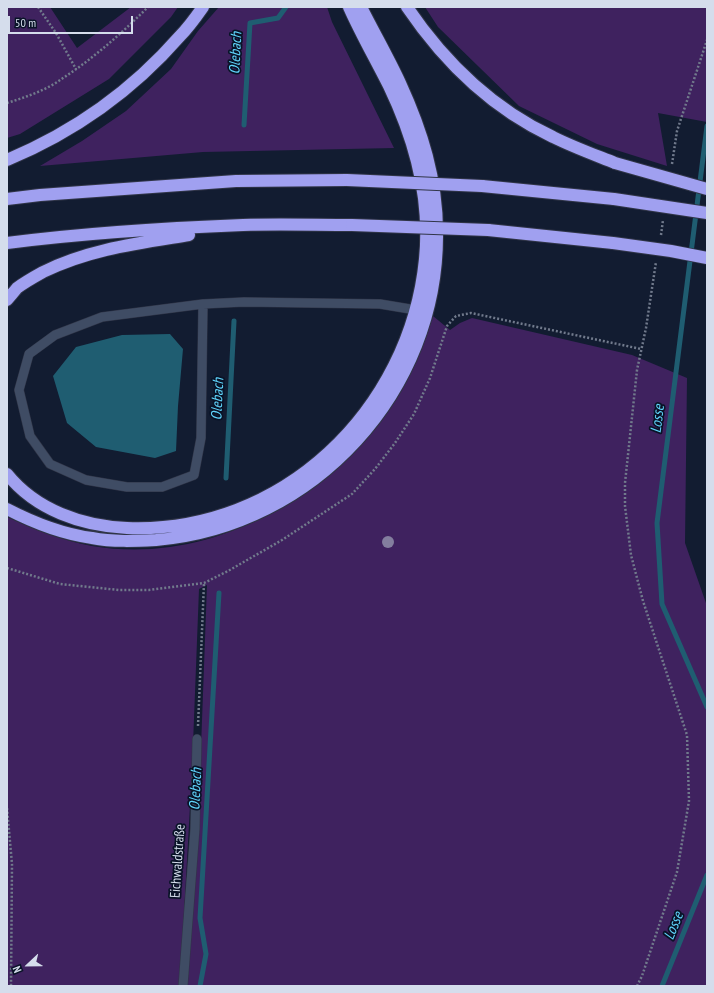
<!DOCTYPE html>
<meta charset="utf-8">
<style>
body{margin:0}
#map{position:relative;width:714px;height:993px;overflow:hidden;background:#121c31;font-family:"PT Sans Narrow",sans-serif}
canvas{display:block}
.frame{position:absolute;inset:0;border:8px solid #d5ddec;pointer-events:none}
.north{position:absolute;left:8px;top:945px;width:40px;height:40px;-webkit-text-stroke:3px #091327;paint-order:stroke;rotate:248deg;font-size:11px;font-weight:700;line-height:16px;text-align:center;color:#d5ddec}
.north::after{content:'';display:block;margin:auto;width:14px;height:18px;background:#d5ddec;clip-path:polygon(50% 0,100% 100%,50% 72%,0 100%)}
.scale{position:absolute;left:8px;top:16px;width:125px;height:18px;box-sizing:border-box;border:2px solid #d5ddec;border-top:0;padding-left:5px;font-size:12px;line-height:14px;white-space:nowrap;color:#d5ddec;-webkit-text-stroke:3px #091327;paint-order:stroke}
</style>
<div id="map">
<canvas width="714" height="993"></canvas>
<div class="frame"></div>
<div class="north">N</div>
<div class="scale">50 m</div>
</div>
<script>
const c = document.querySelector('canvas').getContext('2d');
c.lineJoin = 'round';
function fill(path, color) { c.fillStyle = color; c.fill(path, 'evenodd'); }
function strokePath(path, color, width, dash) { c.strokeStyle = color; c.lineWidth = width; c.lineCap = dash ? 'butt' : 'round'; c.setLineDash(dash || []); c.stroke(path); }
function write(font, color, halo, rows, align = 'center') {
  c.font = font + ' "PT Sans Narrow",sans-serif'; c.lineWidth = 3.5; c.setLineDash([]); c.textBaseline = 'middle'; c.strokeStyle = halo; c.fillStyle = color; for (const [text, x, y, turn = 0] of rows) {
    c.save(); c.translate(x, y); c.rotate((+turn || 0) * Math.PI / 180); c.textAlign = isNaN(turn) ? turn : align; if (halo) c.strokeText(text, 0, 0); c.fillText(text, 0, 0); c.restore();
  }
}
fill(new Path2D(`
 M7,7H50L77,48L131,7H178L171,17L109,79L20,134L7,138Z
 M219,7H327L332,22L394,148L203,152L40,166L82,141L126,111L171,69L198,31Z
 M425,7H707V122L658,113L667,166L597,144L519,106L438,27Z
 M433,316L450,330L460,323L472,318L632,355L687,378L685,543L707,606V986H186L198,829L207,585L199,589L192,770L180,986H7V517C35,529 63,541 92,546C204,565 315,505 381,418C387,410 394,402 399,394C414,369 423,342 433,316Z`), '#3f225f');
fill(new Path2D(`
 M170,334L183,349L178,406L176,451L155,458L96,447L67,423L53,376L76,347L122,335Z`), '#1f5d71');
strokePath(new Path2D(`
 M244,125L250,23L278,18L286,7
 M707,126L657,523L662,604L707,707
 M226,478L234,321
 M200,986L206,954L200,918L219,593
 M662,986L707,875`), '#1f5d71', 5);
const lane = new Path2D(`
 M203,304L102,317L55,335L29,354L19,390L30,436L50,464L86,480L127,487H162L194,475L201,438L203,304L244,302L380,304L416,310
 M183,986L195,829L197,739`);
const highway = new Path2D(`
 M407,7C445,63 491,108 553,137C573,147 595,155 615,163
 M7,160C74,132 132,91 180,36C189,27 196,17 203,7
 M482,186L614,199
 M7,199L40,195L236,181L347,180
 M488,230L613,243
 M7,243C85,233 164,228 243,225C279,224 316,225 352,225
 M7,300C10,296 14,292 17,288C25,282 34,277 43,272C89,249 140,243 189,235
 M7,474C36,510 82,526 127,528C282,534 410,411 425,259C431,199 415,140 389,86C376,60 361,34 349,7
 M7,509C34,523 62,534 92,538C113,542 135,541 156,540C314,527 439,391 437,232C437,179 422,131 400,83C388,57 374,33 361,7`);
strokePath(lane, '#303547', 10);
strokePath(highway, '#303547', 14);
strokePath(new Path2D(`
 M38,7L56,33L76,69
 M7,103C26,97 47,90 63,78C94,58 122,33 148,7
 M672,164L677,131L707,40
 M661,235L663,220
 M7,568L60,584L119,590H149L204,583L228,571L282,540L352,494L375,469L395,443L414,414L430,378L447,326L456,316L471,313L641,349
 M198,726L204,583
 M7,808L12,864L11,986
 M637,986L642,976L677,872L689,801L687,735L643,601L631,555L625,506V483L637,370L646,328L656,262`), '#717a8c', 2.5, [2, 2]);
strokePath(lane, '#3f4c64', 9);
strokePath(highway, '#a0a0f0', 12);
const highwayBridge = new Path2D(`
 M615,163L707,189
 M347,180L482,186
 M614,199L707,213
 M352,225L488,230
 M613,243L671,251L707,258`);
strokePath(highwayBridge, '#303547', 14, []);
strokePath(highwayBridge, '#a0a0f0', 12);
c.fillStyle = '#837e9e';
for (const [x, y] of [
 [388,542]
]) { c.beginPath(); c.arc(x, y, 6, 0, 2 * Math.PI); c.fill(); }
write('14px', '#d5ddec', '#091327', [
 ["Eichwaldstraße",178,861,-86]
]);
write('italic 15px', '#60d4fb', '#091327', [
 ["Olebach",236,53,-87],
 ["Olebach",218,399,-87],
 ["Losse",658,419,-83],
 ["Olebach",196,789,-87],
 ["Losse",674,926,-68]
]);
</script>
